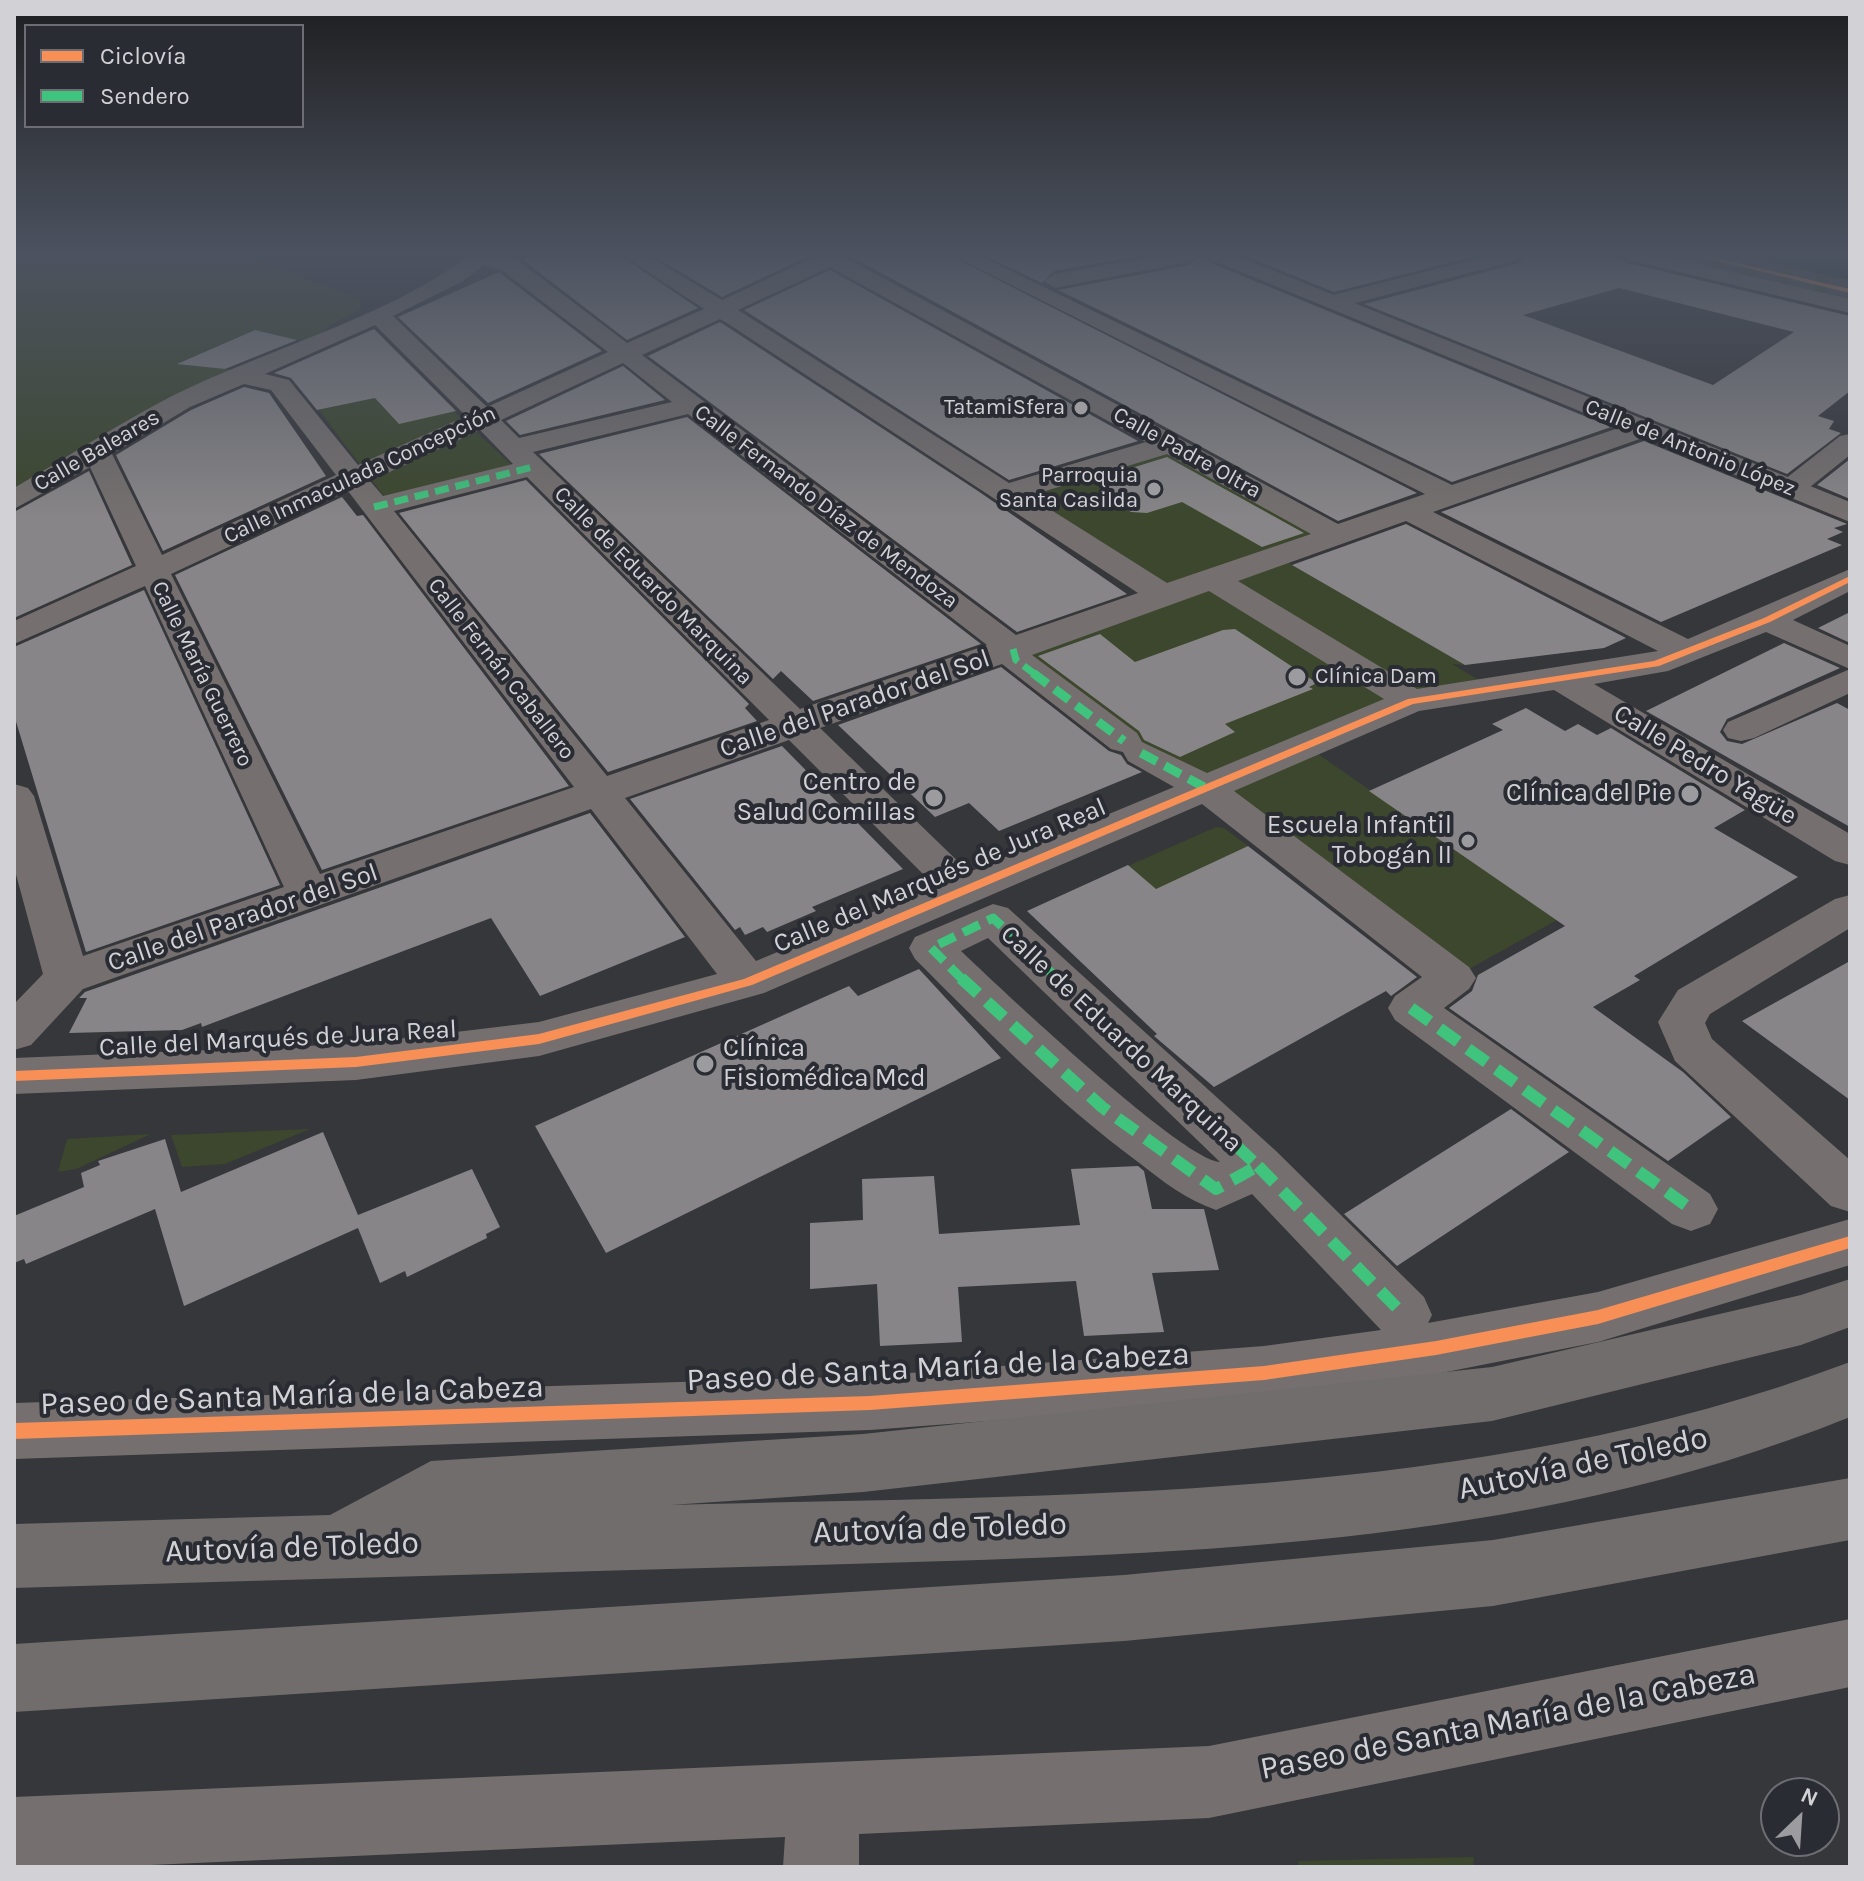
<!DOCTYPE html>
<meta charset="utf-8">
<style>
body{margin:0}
#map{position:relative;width:1864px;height:1881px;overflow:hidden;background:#36373b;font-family:Karla,sans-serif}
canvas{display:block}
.frame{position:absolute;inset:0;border:16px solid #d1d1d6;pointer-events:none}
.legend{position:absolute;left:24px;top:24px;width:280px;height:104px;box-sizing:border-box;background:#2a2c33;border:2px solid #6d6e74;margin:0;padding:10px 14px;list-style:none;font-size:24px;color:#d1d1d6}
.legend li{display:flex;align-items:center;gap:16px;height:40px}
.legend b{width:40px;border:2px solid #6d6e74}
.north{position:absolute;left:1760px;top:1777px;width:80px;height:80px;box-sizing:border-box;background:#2a2c33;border:2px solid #6d6e74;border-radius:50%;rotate:25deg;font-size:22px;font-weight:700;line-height:32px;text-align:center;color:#d1d1d6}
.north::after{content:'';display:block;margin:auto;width:28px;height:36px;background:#9b9ba0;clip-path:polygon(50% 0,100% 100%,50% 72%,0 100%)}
</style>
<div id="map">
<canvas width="1864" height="1881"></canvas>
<div class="frame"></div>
<ul class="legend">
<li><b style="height:10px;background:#f78f57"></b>Ciclovía</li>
<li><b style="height:10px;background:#40c37c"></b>Sendero</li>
</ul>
<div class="north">N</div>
</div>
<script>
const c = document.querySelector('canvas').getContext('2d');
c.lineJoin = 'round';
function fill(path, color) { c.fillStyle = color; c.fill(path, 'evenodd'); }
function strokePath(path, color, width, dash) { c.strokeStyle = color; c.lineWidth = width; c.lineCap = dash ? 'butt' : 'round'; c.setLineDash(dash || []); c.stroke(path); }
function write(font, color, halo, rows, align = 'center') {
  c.font = font + ' Karla,sans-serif'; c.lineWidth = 8; c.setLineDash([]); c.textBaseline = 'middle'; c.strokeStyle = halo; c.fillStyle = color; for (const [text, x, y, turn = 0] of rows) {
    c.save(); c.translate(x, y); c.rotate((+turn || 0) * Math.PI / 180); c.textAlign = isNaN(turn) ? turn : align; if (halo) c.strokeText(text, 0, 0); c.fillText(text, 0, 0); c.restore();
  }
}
fill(new Path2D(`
 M14,256H245L360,299V310L330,325L311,343L255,330L179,363L233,370L14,492Z
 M1648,256H1850V304Z
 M375,398L454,411L518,471L389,503L319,410Z
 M1170,444L1337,536L1245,569L1289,563L1465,665L1452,664L1494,689L1411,701L1305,745L1557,920L1453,978L1016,660L1163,597L1007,493Z
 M1216,827L1224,828L1248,846L1157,890L1128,866Z
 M310,1129L225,1164L182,1167L171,1135Z
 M151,1134L76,1169L58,1172L67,1139Z
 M1474,1857L1473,1867H1299L1298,1861Z`), '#3c472d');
fill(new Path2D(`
 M1745,256H1850V280Z`), '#062536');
fill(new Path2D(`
 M532,256H621L698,308L627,340L523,260Z
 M654,256H809L722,297Z
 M850,256H951L1417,493L1338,521Z
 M986,256H1139L1054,271L1042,283Z
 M1201,256H1206L1211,263L1611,427L1452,482L1058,290L1189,265Z
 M1245,256H1476L1334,292Z
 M1524,256H1614L1628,263L1850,316V391L1818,416L1834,421L1829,429L1841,433L1787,474L1364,304L1519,263ZM1619,288L1726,315L1794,332L1713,385L1523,315Z
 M830,270L1138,441L1009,480L744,310Z
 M499,272L602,351L488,403L398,317Z
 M720,322L978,491L1127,594L1017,632L648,356Z
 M374,329L456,411L399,424L375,398L317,410L291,378L274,373Z
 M255,330L297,340L225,369L177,364Z
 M623,366L665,400L520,435L506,421Z
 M244,387L269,393L326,476L163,551L116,455L191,410Z
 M687,417L981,644L813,701L781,671L773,679L539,454Z
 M1644,441L1847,524L1834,528L1843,532L1827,539L1842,545L1661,622L1441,512Z
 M1167,457L1304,533L1262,547L1182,502L1147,513L1131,512L1101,493L1106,476Z
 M1850,459V499L1817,485Z
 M89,471L132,565L14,618V512Z
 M526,480L749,704L745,708L757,721L608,772L399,513Z
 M342,497L357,516L363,515L569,786L322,870L175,575Z
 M1406,524L1626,638L1604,648L1465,665L1292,565Z
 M144,590L280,885L86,952L14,715V647Z
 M1850,612V643L1818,628Z
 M1235,629L1317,683L1309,687L1313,689L1225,724L1235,732L1180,757L1144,740L1139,731L1038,656L1100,634L1135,662L1223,630Z
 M1784,643L1840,668L1727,719L1720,732L1727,741L1742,744L1837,703L1850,710V827L1646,711Z
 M1001,667L1109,751L1121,755L1127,764L1142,772L999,831L969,803L935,817L838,725Z
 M1526,708L1565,731L1578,724L1597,735L1611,728L1745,810L1714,828L1798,877L1634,976L1640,980L1593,1007L1683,1072L1731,1117L1668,1161L1449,1008L1472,991L1478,975L1565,926L1369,791L1503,730L1492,724Z
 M782,746L903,869L812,907L816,911L767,932L763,927L745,935L740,927L735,930L630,799Z
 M590,813L685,937L540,996L491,918L202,1027L201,1023L182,1030L69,1033L87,998H79L85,992Z
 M1248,846L1417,977L1391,996L1386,991L1214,1087L1154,1036L1157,1034L1027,911L1128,865L1156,889Z
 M1850,961V1100L1742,1021Z
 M919,969L1001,1058L606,1253L535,1126L849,986L858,996Z
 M1511,1109L1569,1152L1397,1266L1344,1214Z
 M323,1132L358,1215L472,1169L500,1227L486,1234L487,1238L407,1277L405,1271L380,1283L358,1228L184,1306L155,1209L26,1264L24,1259L14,1263V1216L84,1187L81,1173L100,1165L98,1161L165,1139L181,1192Z
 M1138,1166L1144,1171L1152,1209H1204L1219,1270L1152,1273L1164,1332L1084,1336L1076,1281L958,1287L962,1342L880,1346L877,1284L810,1289V1223L863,1220L862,1179L934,1176L939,1234L1080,1225L1071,1169Z`), '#878587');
strokePath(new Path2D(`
 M1686,256L1850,294`), '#4d4e52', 24, [24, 12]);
fill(new Path2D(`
 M469,256H508L516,259L627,343L704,309L624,256H648L722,300L816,256H847L846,258L1338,524L1425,494L954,256H980L1452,485L1633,423H1651L1655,429L1651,435L1433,512L1688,639L1850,569V591L1793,620L1850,646V669L1766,632L1668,671L1594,684L1850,834V865L1835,861L1554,690L1419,711L1234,791L1469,967L1476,978L1469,989L1444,1008L1710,1194L1718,1209L1710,1224L1691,1231L1672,1224L1395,1020L1388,1008L1395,996L1422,977L1202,804L764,993L539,1056L356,1080L14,1094V1058L356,1044L539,1022L717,974L591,809L83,989L31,1045L14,1050V1004L43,974L14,867V784L28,788L34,796L83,956L284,887L145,586L14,644V621L136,566L90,467L14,509V488C66,458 118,424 172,396C269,348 381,320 469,256ZM484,265L500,269L608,352L487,407L393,316L463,281ZM830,267L1146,442L1009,483L738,310ZM720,319L730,325L1138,593L1016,635L642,355ZM375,325L466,416L358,465L289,380L265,374ZM623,363L672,402L519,438L501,420ZM244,384L271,390L336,475L162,555L112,454L190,407ZM688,414L987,645L800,709L533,452ZM480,430L513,464L383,496L370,481ZM1167,454L1311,534L1167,583L1029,496ZM527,477L769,720L607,776L394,511ZM348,491L574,787L320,874L171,574ZM1406,521L1658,651L1417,689L1238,581ZM1209,591L1384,699L1207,773L1142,742L1137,733L1032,655ZM1002,664L1111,749L1123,752L1128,761L1174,787L969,872L820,728ZM789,740L935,886L756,961L625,798Z
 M1155,256H1198L1188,262L1055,288L1044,281L1055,274Z
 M1487,256H1521L1518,260L1333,309L1322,302L1325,297Z
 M1626,256H1662L1850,299V313L1629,260Z
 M1850,434V455L1800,495H1780L1776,489L1780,483L1840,436Z
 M1850,669V693L1754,738L1741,741L1728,738L1723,730L1728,722Z
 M1850,895V928L1710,1014L1705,1023L1712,1039L1850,1160V1212L1831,1206L1675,1061L1658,1022L1678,990L1835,899Z
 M993,904L1008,908L1276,1151L1424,1297L1432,1315L1428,1323L1598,1292L1850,1219V1265L1598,1342L1436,1374L1264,1400L870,1430L14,1459V1403L870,1376L1264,1346L1381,1330L1252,1194L1216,1210C1187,1200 1162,1181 1138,1162C1057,1102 986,1030 915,959L909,948L915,937ZM988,938L1220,1162C1182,1160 999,987 961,951Z
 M1850,1619V1687L1209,1818L859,1834V1867H783L785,1837L105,1867H14V1797L1209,1746Z`), '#75706f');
fill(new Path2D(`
 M1209,256H1237L1850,502V522L1212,260Z`), '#767070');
fill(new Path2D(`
 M1850,1279V1327L1801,1345L1492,1421L863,1492L670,1505C1065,1494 1475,1504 1850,1362V1417C1518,1551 1167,1554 815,1565C548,1572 281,1580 14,1588V1524L330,1515L431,1461L863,1434L1492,1367L1801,1295Z
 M1850,1478V1540L1493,1606L1124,1641L14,1712V1644L1124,1575L1493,1540Z`), '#726d6d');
strokePath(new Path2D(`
 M374,507L533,467
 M1013,649L1016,660L1036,675`), '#40c37c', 7, [14, 7]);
strokePath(new Path2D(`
 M1033,673L1124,741
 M1141,753L1204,787
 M963,980L931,948L993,918L1059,980`), '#40c37c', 9, [18, 9]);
strokePath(new Path2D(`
 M961,978L1102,1107L1216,1189L1258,1166
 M1057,978L1258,1166
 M1411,1008L1691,1209
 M1258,1166L1404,1315`), '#40c37c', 12, [23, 12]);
fill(new Path2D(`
 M1697,256H1707L1850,289V293Z
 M1850,576V582L1770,622L1659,666L1413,704L752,985L539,1044L356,1067L14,1081V1071L356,1057L539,1034L744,979L1408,699L1654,661L1764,618Z
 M1850,1236V1248L1598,1324L1436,1355L1264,1380L870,1410L14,1439V1423L870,1396L1264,1366L1436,1341L1598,1310Z`), '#f78f57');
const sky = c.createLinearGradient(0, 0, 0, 519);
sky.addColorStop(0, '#1e1e20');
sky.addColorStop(0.49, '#4c5360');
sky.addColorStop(1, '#4c536000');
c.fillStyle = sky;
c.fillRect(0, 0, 1864, 519);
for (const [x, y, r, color] of [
 [1081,408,8,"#9b9ba0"],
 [1154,489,8,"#9b9ba0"],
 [1297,677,10,"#9b9ba0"],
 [1690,794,10,"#9b9ba0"],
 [934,798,10,"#9b9ba0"],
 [1468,841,8,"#9b9ba0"],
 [705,1064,10,"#9b9ba0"]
]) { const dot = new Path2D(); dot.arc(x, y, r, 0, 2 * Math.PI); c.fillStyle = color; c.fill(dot); strokePath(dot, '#2a2c33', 3); }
write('22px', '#d1d1d6', '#2a2c33', [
 ["TatamiSfera",1065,408],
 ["Parroquia",1138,476],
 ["Santa Casilda",1138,501],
 ["Clínica Dam",1315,677,"left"]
], 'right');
write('22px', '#d1d1d6', '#2a2c33', [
 ["Calle de Antonio López",1690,448,22],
 ["Calle Baleares",97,451,-30],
 ["Calle Padre Oltra",1187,453,29],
 ["Calle Inmaculada Concepción",360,475,-25],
 ["Calle Fernando Díaz de Mendoza",826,507,37],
 ["Calle de Eduardo Marquina",653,586,45],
 ["Calle Fernán Caballero",501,669,52],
 ["Calle María Guerrero",202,674,64]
]);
write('26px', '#d1d1d6', '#2a2c33', [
 ["Calle del Parador del Sol",855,704,-19],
 ["Calle Pedro Yagüe",1705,765,31],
 ["Calle del Marqués de Jura Real",940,876,-23],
 ["Calle del Parador del Sol",243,918,-19],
 ["Calle del Marqués de Jura Real",278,1039,-3],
 ["Calle de Eduardo Marquina",1121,1039,43]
]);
write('26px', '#d1d1d6', '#2a2c33', [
 ["Centro de",916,783],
 ["Salud Comillas",916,813],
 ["Clínica del Pie",1672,794],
 ["Escuela Infantil",1452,826],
 ["Tobogán II",1452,856],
 ["Clínica",723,1049,"left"],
 ["Fisiomédica Mcd",723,1079,"left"]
], 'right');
write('32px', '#d1d1d6', '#2a2c33', [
 ["Paseo de Santa María de la Cabeza",938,1368,-3],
 ["Paseo de Santa María de la Cabeza",292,1396,-2],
 ["Autovía de Toledo",1583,1464,-12],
 ["Autovía de Toledo",940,1529,-2],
 ["Autovía de Toledo",292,1548,-2],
 ["Paseo de Santa María de la Cabeza",1508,1722,-11]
]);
</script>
